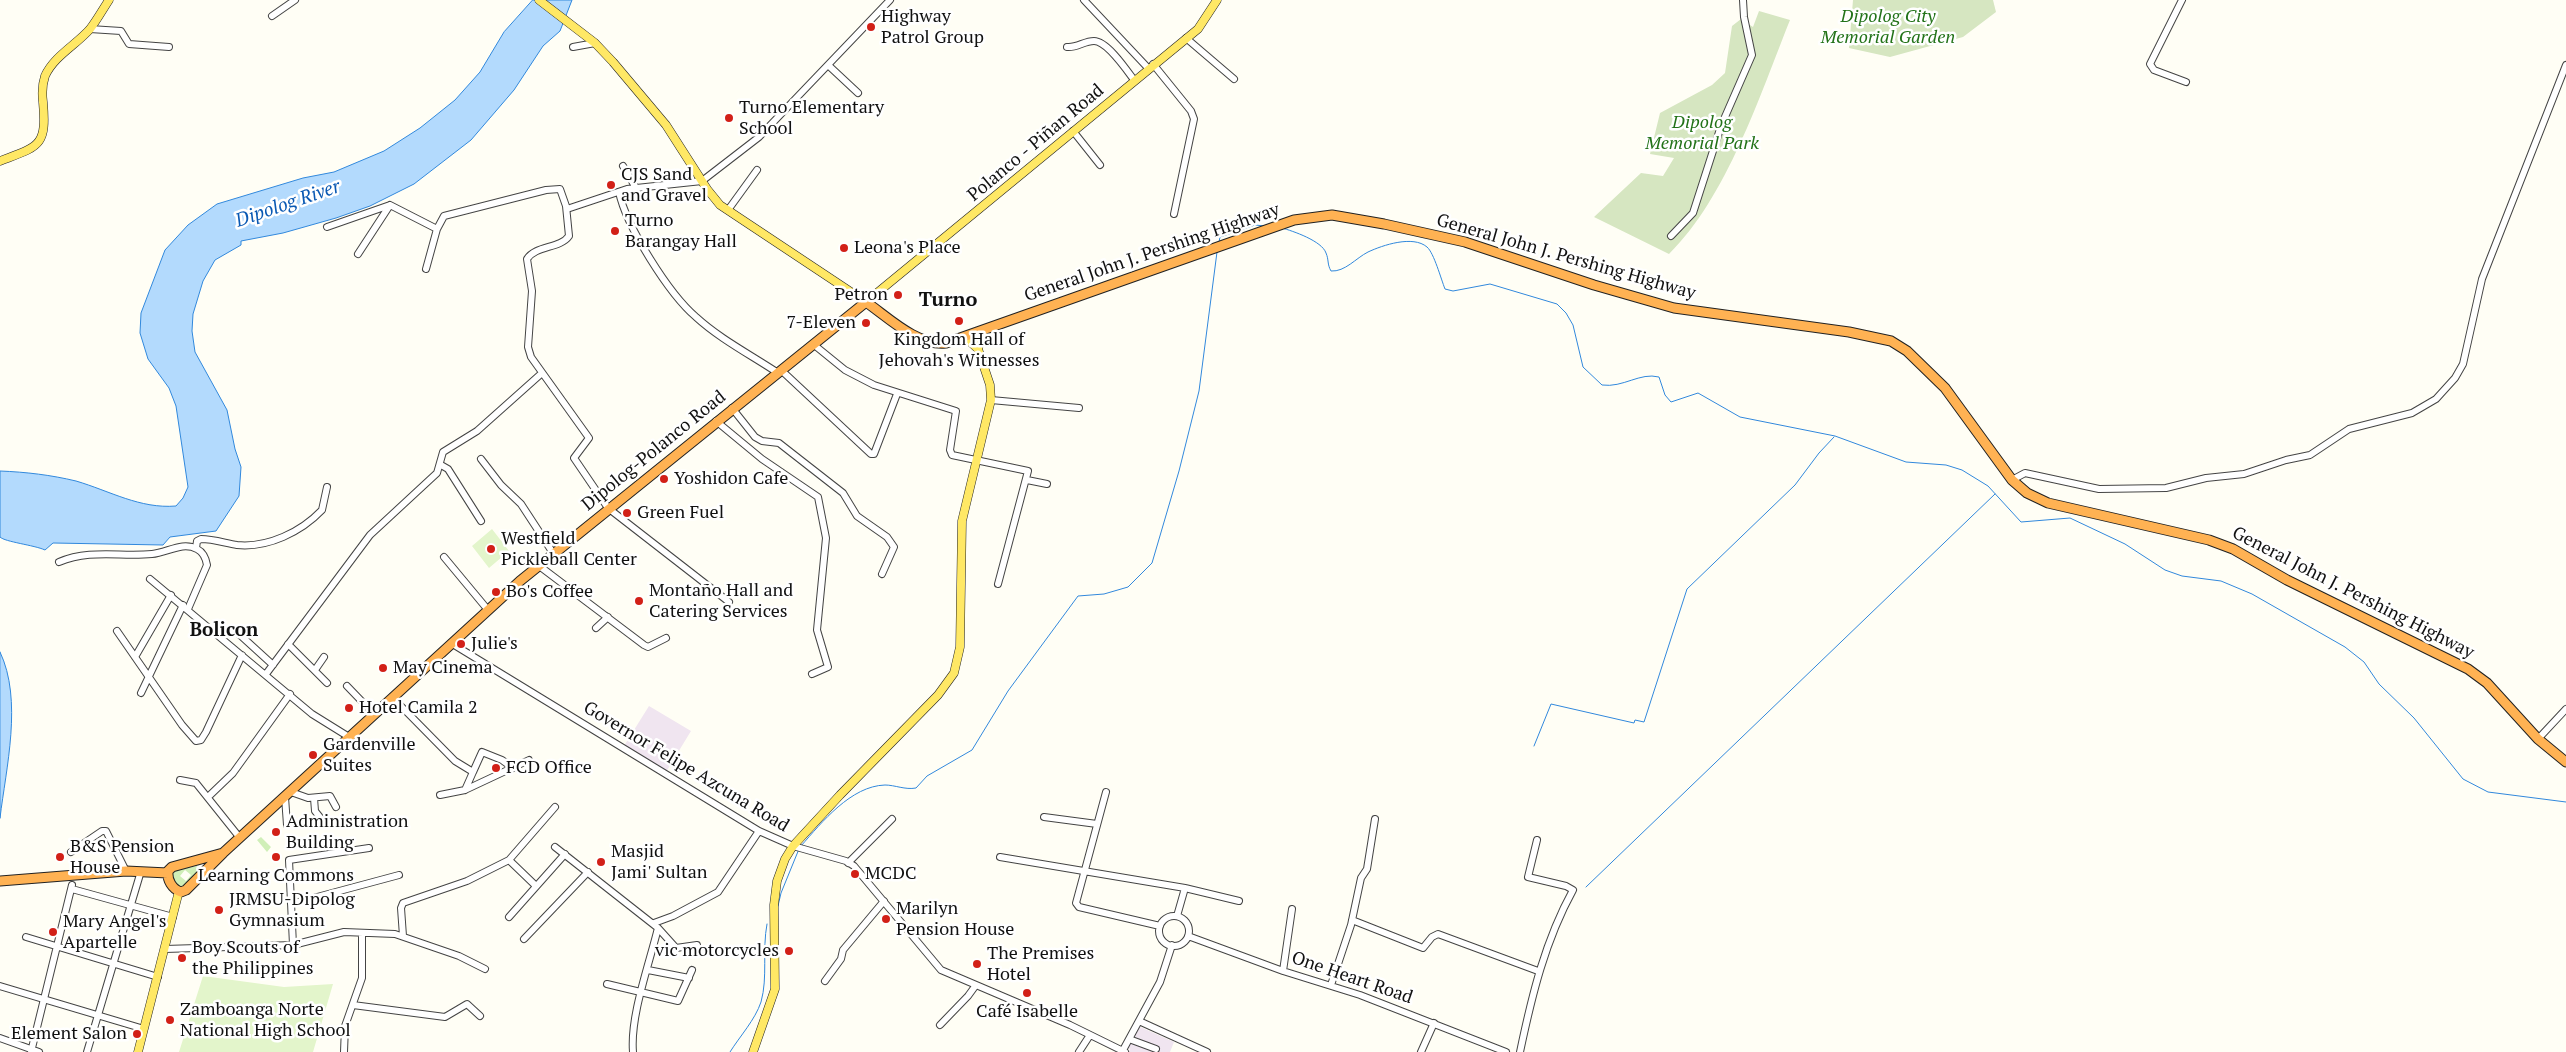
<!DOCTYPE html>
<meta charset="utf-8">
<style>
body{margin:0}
canvas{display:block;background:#fffef5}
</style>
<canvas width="2566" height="1052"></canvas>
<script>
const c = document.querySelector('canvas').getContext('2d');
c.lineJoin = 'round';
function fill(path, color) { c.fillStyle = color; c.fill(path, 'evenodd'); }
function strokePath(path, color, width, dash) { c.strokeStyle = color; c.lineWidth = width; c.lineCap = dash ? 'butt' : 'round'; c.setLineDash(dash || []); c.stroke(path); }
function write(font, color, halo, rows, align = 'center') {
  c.font = font + ' "PT Serif",serif'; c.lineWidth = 5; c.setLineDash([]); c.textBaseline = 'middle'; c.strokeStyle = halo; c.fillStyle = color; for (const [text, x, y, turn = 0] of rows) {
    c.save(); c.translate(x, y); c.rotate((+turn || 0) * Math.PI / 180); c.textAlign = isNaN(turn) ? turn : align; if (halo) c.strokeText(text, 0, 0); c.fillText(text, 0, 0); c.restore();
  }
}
fill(new Path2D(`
 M649,706L691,731L666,772L624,746Z
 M1138,1026L1174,1042L1170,1052H1129L1130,1049L1126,1047Z`), '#f0e5f0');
fill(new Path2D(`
 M261,837L271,847L267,852L257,840Z
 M197,866L199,871L182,887L177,885L172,876L174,871ZM185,870L191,875L186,881L180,876Z`), '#d0efb8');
fill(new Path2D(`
 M1853,0H1993L1996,12L1963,37L1890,57L1849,48Z
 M1759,11L1790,20C1760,95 1727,197 1669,254L1594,217L1641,173L1663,176L1674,158L1650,154L1660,113L1712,85L1725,73L1732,26L1741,19L1753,27Z`), '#d6e6c1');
fill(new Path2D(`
 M492,529L509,551L489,568L472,546Z
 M203,976L284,987L333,984L313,1052H179Z`), '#e3f5cb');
const water = new Path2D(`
 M533,0H572L560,31L543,46L514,90L471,140L414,184L370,206L336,218L283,233L241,241V245L215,260L203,281L193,314L192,331L195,352L227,410L235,449L241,467L239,496L216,531L170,537L163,545L53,543L45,550C34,545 5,542 0,537V471C26,472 51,475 76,481C110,491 140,509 176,506L183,498L188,487L176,406L169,388L148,359L140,333L141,313L165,250L188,225L217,204L303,178L334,172L384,151L420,128L455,100L480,72L504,32Z
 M0,652C23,700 6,768 0,818Z`);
fill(water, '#b3dafd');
strokePath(water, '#3188dc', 1);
strokePath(new Path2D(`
 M1282,228C1293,231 1322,241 1326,253C1329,260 1327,264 1331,271C1345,272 1356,258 1368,252C1383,245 1413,235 1427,247C1434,253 1441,279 1445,289L1453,291L1490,284L1557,304L1566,313L1573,325L1583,367L1602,385C1623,388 1640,372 1659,377L1665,395L1671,402L1698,393L1740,417L1835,436L1906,462L1946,465L1962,470L1988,486L2021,522L2070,518L2125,544L2165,570L2182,576L2221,581L2252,594L2345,647L2364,662L2379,684L2414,718L2463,779L2488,792L2566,802
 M1219,242L1220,237L1255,225L1265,226
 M1534,746L1551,704L1634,723L1635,720L1644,722L1687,589L1795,485L1819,453L1834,437
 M801,846C822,822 851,786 885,785C895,785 905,790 916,788L927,776L972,750L1008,691L1078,596L1104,594L1128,587L1152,563L1179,471L1199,391L1217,252
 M1586,887L1995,494
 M778,906L781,893L799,849
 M730,1052C740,1036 755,1020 761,1002C768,977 762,950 767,924`), '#3188dc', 1);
const minor = new Path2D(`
 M1084,0L1148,68
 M2182,0L2150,64L2154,70L2186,82
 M272,16L295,0
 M90,29L121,31L129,44L169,47
 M1186,38L1234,79
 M573,47L595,43
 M1067,47C1077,48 1084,41 1094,41C1107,41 1126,69 1134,80
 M1153,64L1191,111L1194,119L1174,214
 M828,65L858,93
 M1073,131L1100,165
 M623,166L636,188
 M619,192C626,226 669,294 696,317C720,339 751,355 778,373
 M567,209L627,189L702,181L759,137L890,0
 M728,210L757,170
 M327,227L390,205
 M1671,236L1693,213L1721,126L1752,55L1744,17L1743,0
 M358,254L390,205L437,229
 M426,269L437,229L444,216L546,190L560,189L566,206L569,236C560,249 536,245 527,259L532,291L528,347L531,357L589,438L574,458L608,508L729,602
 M813,344L845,370L874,385L956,411L950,450L952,455L1028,471L998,584
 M781,370L871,454H874L897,394
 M991,400L1079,408
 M732,408L755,437L762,441L779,443L843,493L857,516L887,537L894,547L882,574
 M716,421L762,459L818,497L826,538L817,630L828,667L812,674
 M481,459L501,485L521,504L553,553
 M441,465L448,469L481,521
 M1027,480L1047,484
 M2012,480L2025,473L2099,489L2166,488L2206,478L2244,474L2286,460L2310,455L2349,429L2412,413L2436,399L2455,378L2463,364L2482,279L2566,65
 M196,548L197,541L201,539C213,539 225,543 237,545C268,548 301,532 322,510L327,487
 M444,557L488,610
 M59,562C90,549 120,557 152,554C167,553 182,541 197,549C203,552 206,559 207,565L188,609
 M538,565L644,645L648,647L666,638
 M150,579L312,714L349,737
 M596,628L608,617
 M117,631L182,725L196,741L201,740L206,732L242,655
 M239,634L273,665
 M451,643L759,831L793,846L846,861L854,866L941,970L1070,1025L1125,1052
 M288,644L327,683
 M135,657L171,595
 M315,670L324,657
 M266,674L370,535L437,473L443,452L477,431L542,373
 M347,686L374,714
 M141,693L183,605
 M392,697L455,761L473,772L465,790
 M2538,739L2566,709
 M473,772L482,752L502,760L513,768
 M180,780L196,783L240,838
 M291,792L308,798L330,796L336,807
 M1106,792L1076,903L1079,907L1160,926
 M440,795L465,790L529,760
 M208,797L233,773L290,694
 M285,797L287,825
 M314,798L315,811L323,821
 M1044,817L1097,824
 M555,847L658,928C649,965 630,1016 633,1052
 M71,852L102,831H106L126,871
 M1000,857L1185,888L1239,901
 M509,860L536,886
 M848,863L892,819
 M72,889L173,917
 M291,904L399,875
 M1177,916L1185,888
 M1159 931a15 15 0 1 1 30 0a15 15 0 1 1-30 0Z
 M509,917L565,854
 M1352,920L1423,948L1432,937L1438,934L1538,971
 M654,923L673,916L718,892L759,831
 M658,928L676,948L697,945
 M403,936L401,908L403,903L467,881L509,860L555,807
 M1188,936L1283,971L1360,995L1506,1052
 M26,937L158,977
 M524,939L588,872
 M293,945L289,860L369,848
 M165,949L293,945L344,932L395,934L459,956L485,969
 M648,970L689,978
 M1283,971L1292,909
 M825,981L841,959L843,950L884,901
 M607,984L678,1001L692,970
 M1331,985L1351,925L1361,878L1367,869L1375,819
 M0,986L144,1029
 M353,1005L445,1017L467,1004L480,1016
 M1139,1021L1207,1052
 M940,1025L968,996L976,985
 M0,1038L39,1052
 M1129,1039L1156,1049
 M31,1052L72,885
 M87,1052L141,871
 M344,1052L345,1026L362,978V934
 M1079,1052L1090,1035
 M1122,1052L1160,982L1172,945
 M1421,1052L1434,1023
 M1520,1052C1532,995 1545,941 1573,890L1566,886L1528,877L1537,840`);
const major = new Path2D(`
 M539,0L595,43L613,62L666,125L707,189L720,205L866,302L1198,29L1217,0
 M0,161C39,146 47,147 43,102C42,94 42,85 45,76C54,56 76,45 90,29C97,20 103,9 109,0
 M978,349L983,331
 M138,1052L179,891
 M753,1052L775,989L774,905L777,881L785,859L793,846L840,795L938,695L954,673L960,647L962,521L991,400L990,385L978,349L965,337`);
const highway = new Path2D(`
 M223,853L172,867L168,871C167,880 172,889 181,892L186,890L223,853L520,581L866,302C889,318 917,346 946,343L1294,220L1332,215L1384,224L1465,242L1594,285L1674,308L1849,332L1891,341L1907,351L1945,388L2012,480L2027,493L2048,503L2209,540L2233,549L2287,580L2468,669L2487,683L2538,739L2566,762
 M0,881L126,871L168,873`);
strokePath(minor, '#444', 8);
strokePath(major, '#222', 9);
strokePath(highway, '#222', 11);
strokePath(minor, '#fff', 6);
strokePath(major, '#ffe865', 8);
strokePath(highway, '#ffb253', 9);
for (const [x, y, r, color] of [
 [871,27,5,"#d22017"],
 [729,118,5,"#d22017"],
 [611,185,5,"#d22017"],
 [615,231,5,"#d22017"],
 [844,248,5,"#d22017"],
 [898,295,5,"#d22017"],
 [959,321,5,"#d22017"],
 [866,323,5,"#d22017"],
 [664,479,5,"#d22017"],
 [627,513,5,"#d22017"],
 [491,549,5,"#d22017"],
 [496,592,5,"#d22017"],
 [639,601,5,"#d22017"],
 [461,644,5,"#d22017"],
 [383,668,5,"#d22017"],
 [349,708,5,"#d22017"],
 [313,755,5,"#d22017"],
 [496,768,5,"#d22017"],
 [276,832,5,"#d22017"],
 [60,857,5,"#d22017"],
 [276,857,5,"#d22017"],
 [601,862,5,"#d22017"],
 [855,874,5,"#d22017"],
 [219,910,5,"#d22017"],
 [886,919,5,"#d22017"],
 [53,932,5,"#d22017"],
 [789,951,5,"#d22017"],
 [182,958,5,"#d22017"],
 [977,964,5,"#d22017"],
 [1027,993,5,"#d22017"],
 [170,1020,5,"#d22017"],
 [137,1034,5,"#d22017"]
]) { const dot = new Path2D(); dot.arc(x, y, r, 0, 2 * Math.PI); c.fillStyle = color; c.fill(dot); strokePath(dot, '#fff', 2); }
write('18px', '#111', '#fff', [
 ["Highway",881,17],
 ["Patrol Group",881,38],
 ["Turno Elementary",739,108],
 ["School",739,129],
 ["CJS Sand",621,175],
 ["and Gravel",621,196],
 ["Turno",625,221],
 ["Barangay Hall",625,242],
 ["Leona's Place",854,248],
 ["Petron",888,295,"right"],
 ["7-Eleven",856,323,"right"],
 ["Kingdom Hall of",959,340,"center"],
 ["Jehovah's Witnesses",959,361,"center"],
 ["Yoshidon Cafe",674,479],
 ["Green Fuel",637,513],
 ["Westfield",501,539],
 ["Pickleball Center",501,560],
 ["Montaño Hall and",649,591],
 ["Catering Services",649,612],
 ["Bo's Coffee",506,592],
 ["Julie's",471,644],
 ["May Cinema",393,668],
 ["Hotel Camila 2",359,708],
 ["Gardenville",323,745],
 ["Suites",323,766],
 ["FCD Office",506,768],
 ["Administration",286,822],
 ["Building",286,843],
 ["B&S Pension",70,847],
 ["House",70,868],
 ["Masjid",611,852],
 ["Jami' Sultan",611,873],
 ["MCDC",865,874],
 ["Learning Commons",276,876,"center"],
 ["JRMSU-Dipolog",229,900],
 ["Gymnasium",229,921],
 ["Marilyn",896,909],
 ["Pension House",896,930],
 ["Mary Angel's",63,922],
 ["Apartelle",63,943],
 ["Boy Scouts of",192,948],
 ["the Philippines",192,969],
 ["vic motorcycles",779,951,"right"],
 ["The Premises",987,954],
 ["Hotel",987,975],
 ["Zamboanga Norte",180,1010],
 ["National High School",180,1031],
 ["Café Isabelle",1027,1012,"center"],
 ["Element Salon",127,1034,"right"]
], 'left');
write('italic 18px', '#227218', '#fff', [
 ["Dipolog City",1888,17],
 ["Memorial Garden",1888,38],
 ["Dipolog",1702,123],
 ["Memorial Park",1702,144]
]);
write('18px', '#111', '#fff', [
 ["Polanco - Piñan Road",1036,143,-40],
 ["General John J. Pershing Highway",1152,253,-19],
 ["General John J. Pershing Highway",1566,257,16],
 ["Dipolog-Polanco Road",654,451,-39],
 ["General John J. Pershing Highway",2353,593,27],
 ["Governor Felipe Azcuna Road",686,767,31],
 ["One Heart Road",1352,978,19]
]);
write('italic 19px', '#0a59b3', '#fff', [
 ["Dipolog River",288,204,-19]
]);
write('bold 19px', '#111', '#fff', [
 ["Bolicon",224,631]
]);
write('bold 20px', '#111', '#fff', [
 ["Turno",948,300]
]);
</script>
